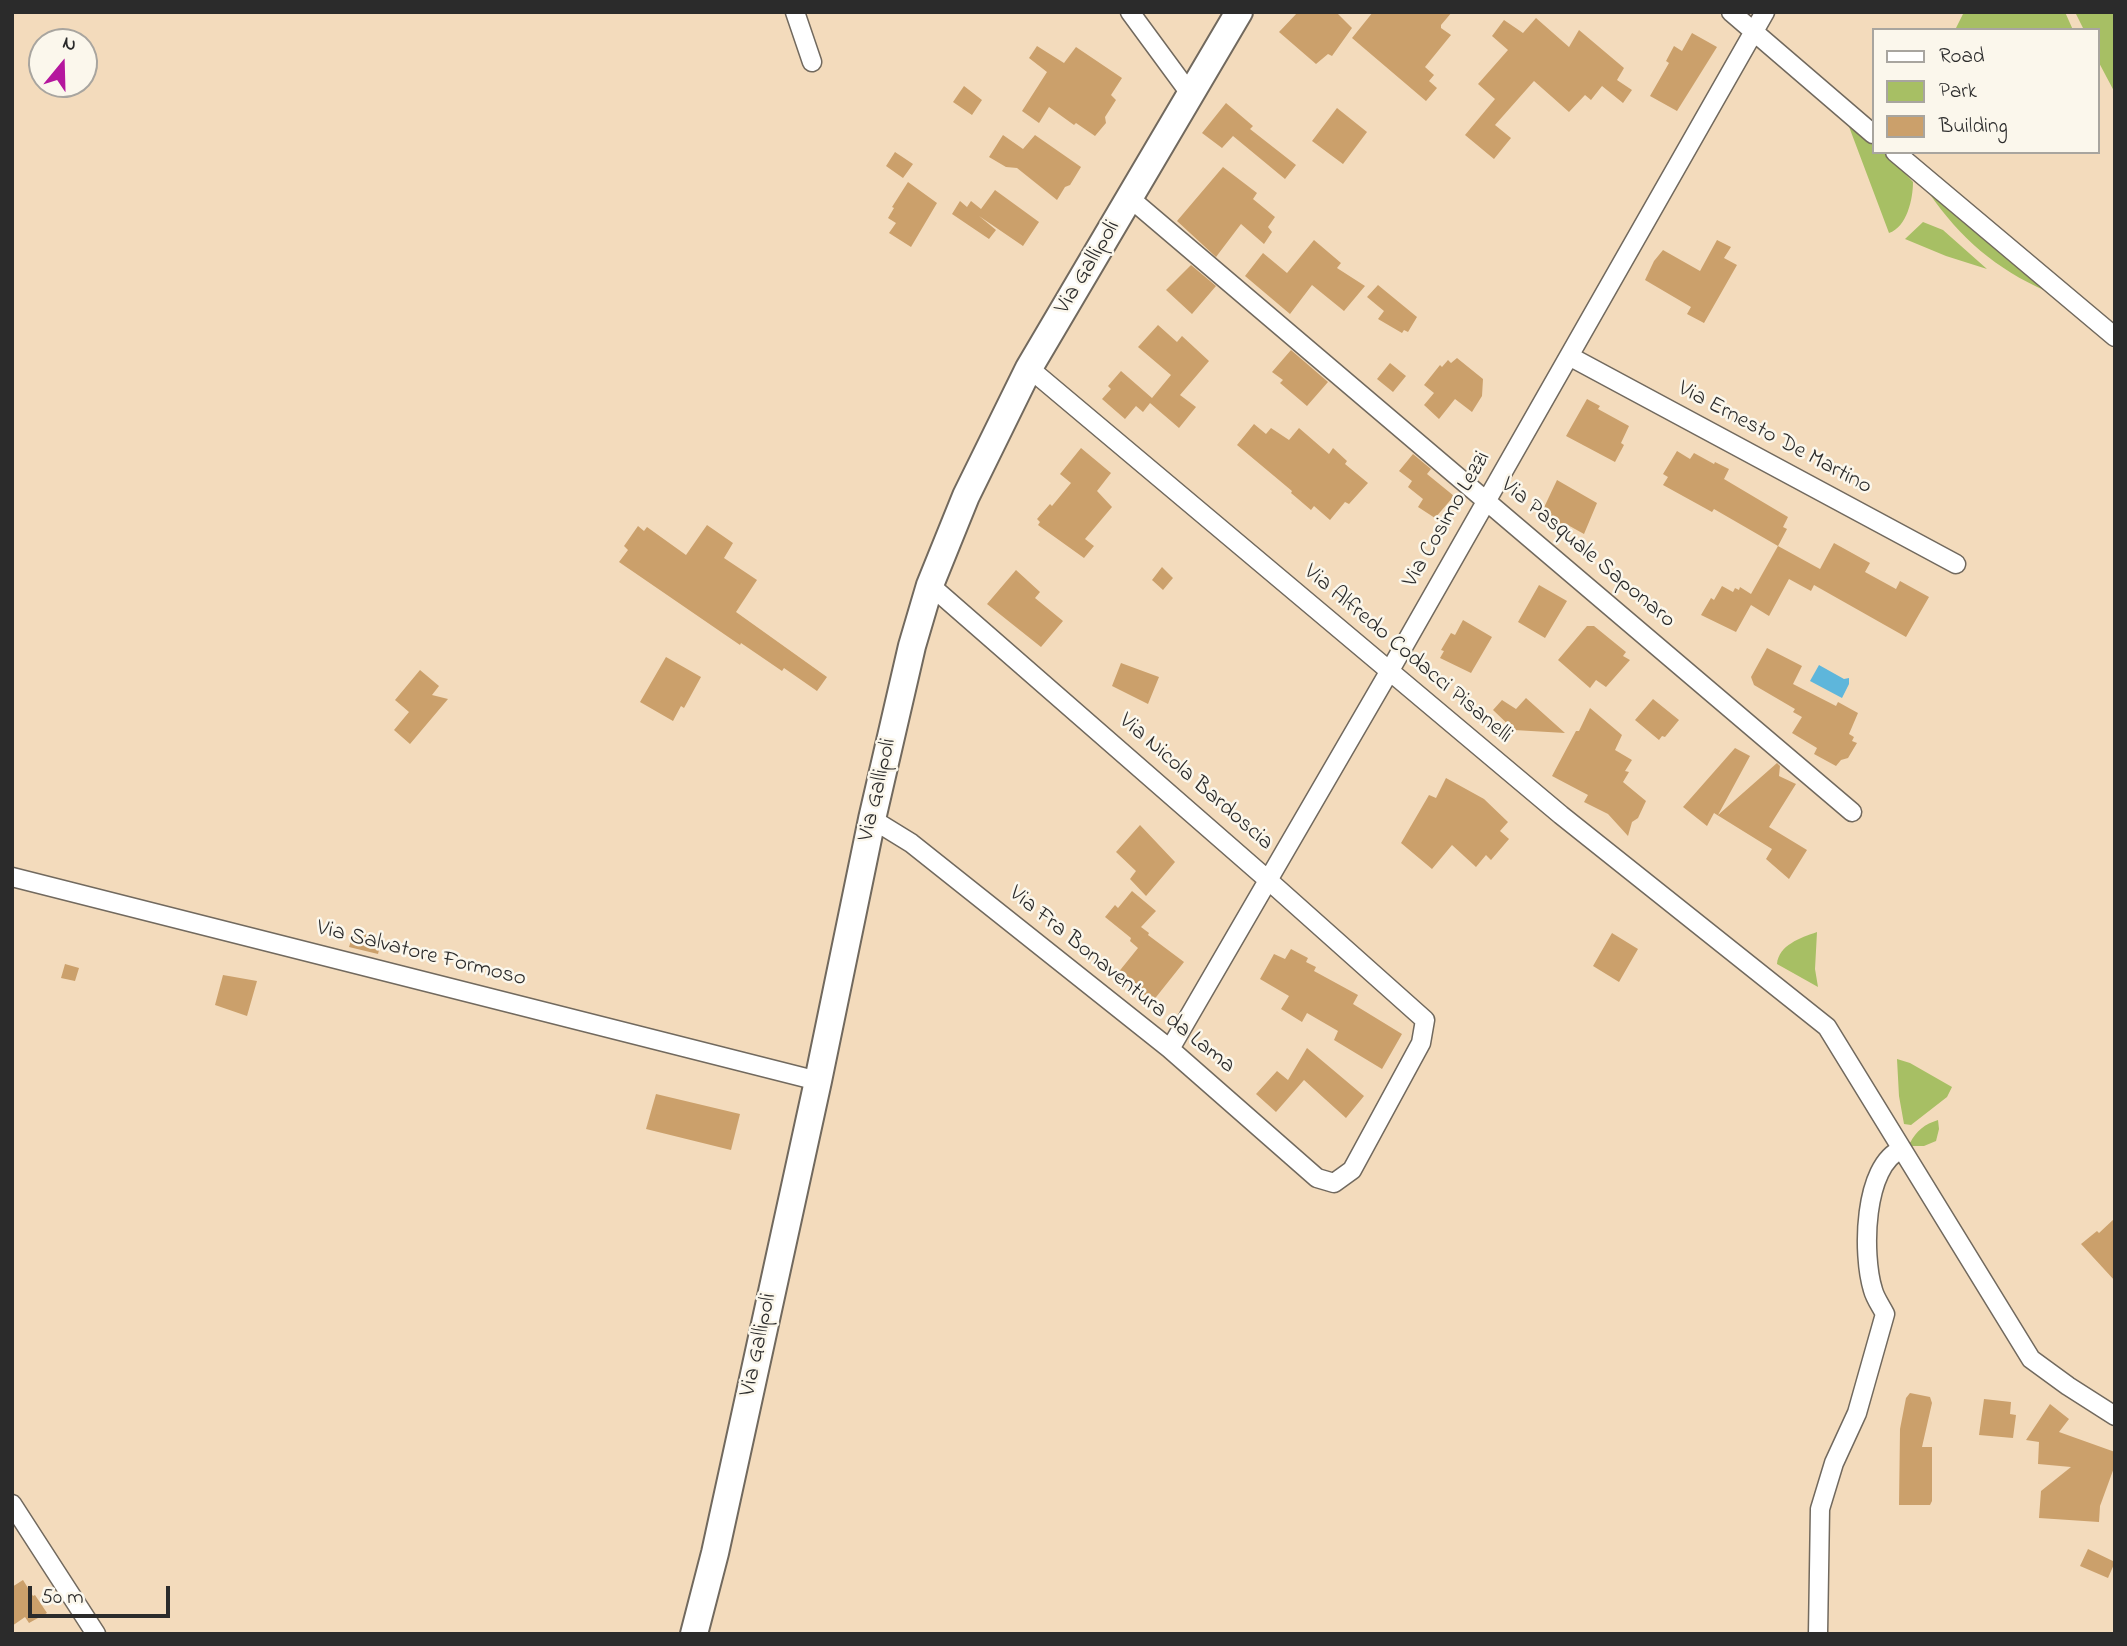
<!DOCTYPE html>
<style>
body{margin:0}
#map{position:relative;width:2127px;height:1646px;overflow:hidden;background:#f3dbbc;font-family:"Indie Flower",sans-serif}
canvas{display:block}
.frame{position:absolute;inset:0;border:14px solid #2b2b2b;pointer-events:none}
.legend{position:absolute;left:1872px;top:28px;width:228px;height:126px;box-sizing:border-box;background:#fbf7ec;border:2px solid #a8a59f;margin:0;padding:9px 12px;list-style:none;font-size:21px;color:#2b2b2b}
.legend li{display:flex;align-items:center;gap:14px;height:35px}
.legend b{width:35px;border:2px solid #a8a59f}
.north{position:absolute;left:28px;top:28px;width:70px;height:70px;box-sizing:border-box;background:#fbf7ec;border:2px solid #a8a59f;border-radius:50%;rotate:19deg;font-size:19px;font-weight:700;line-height:28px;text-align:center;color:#2b2b2b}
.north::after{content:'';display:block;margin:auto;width:24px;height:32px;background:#b5179e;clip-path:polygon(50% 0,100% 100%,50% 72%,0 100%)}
.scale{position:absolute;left:28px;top:1586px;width:142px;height:32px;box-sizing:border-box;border:4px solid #2b2b2b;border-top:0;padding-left:9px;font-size:21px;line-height:24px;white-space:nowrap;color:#2b2b2b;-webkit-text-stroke:5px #fbf7ec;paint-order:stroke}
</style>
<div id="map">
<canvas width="2127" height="1646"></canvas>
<div class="frame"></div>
<ul class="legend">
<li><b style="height:9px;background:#fff"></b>Road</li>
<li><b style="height:19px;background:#a7bf64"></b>Park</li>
<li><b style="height:19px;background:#cba06b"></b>Building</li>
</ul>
<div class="north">N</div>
<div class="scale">50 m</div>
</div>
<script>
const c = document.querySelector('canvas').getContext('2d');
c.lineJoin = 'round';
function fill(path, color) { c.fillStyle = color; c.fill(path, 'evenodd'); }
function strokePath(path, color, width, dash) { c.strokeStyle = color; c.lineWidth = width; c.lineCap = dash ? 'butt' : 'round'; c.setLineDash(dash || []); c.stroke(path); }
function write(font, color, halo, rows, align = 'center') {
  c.font = font + ' "Indie Flower",sans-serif'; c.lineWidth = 5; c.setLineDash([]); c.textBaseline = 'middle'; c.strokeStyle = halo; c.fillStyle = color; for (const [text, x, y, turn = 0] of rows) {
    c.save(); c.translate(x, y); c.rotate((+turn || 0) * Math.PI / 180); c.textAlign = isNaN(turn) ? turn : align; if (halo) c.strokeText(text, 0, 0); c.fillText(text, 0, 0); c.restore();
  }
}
fill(new Path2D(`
 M1964,12H2065L2073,30H1955Z
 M2075,12H2115V93L2097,59V30H2084Z
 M1845,116L1873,142V152H1885L1913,182C1913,199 1907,227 1889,233Z
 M1929,193L2046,291C1996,269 1960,238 1929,193Z
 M1923,222L1943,230L1987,269L1946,256L1905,239Z
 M1817,932L1815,969L1818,987L1777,964C1779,945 1800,938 1817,932Z
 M1897,1059L1910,1063L1952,1087L1947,1097L1911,1125L1904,1124L1899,1096Z
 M1938,1120L1939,1129L1936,1141L1924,1146H1912L1910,1143C1916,1131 1925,1124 1938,1120Z`), '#a7bf64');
fill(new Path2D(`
 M1819,665L1844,679L1849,678V684L1842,698L1810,681Z`), '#5eb6db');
fill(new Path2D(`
 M1298,12H1336L1352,28L1332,56L1328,54L1316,64L1279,32Z
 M1373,12H1452L1441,25V28L1451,35L1425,67L1434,75L1429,81L1437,88L1426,101L1352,38Z
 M1536,18L1569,47L1579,30L1624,68L1617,80L1632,90L1623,103L1602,86L1591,100L1585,95L1569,112L1534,81L1495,125L1511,138L1494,159L1465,135L1495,99L1478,84L1508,50L1492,36L1504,20L1523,33Z
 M1692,33L1717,47L1677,111L1650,96L1669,63L1666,61L1674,46L1682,51Z
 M1037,46L1064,63L1076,47L1122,78L1111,95L1116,100L1105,117L1106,123L1095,136L1076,123L1074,125L1049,107L1039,123L1022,111L1047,72L1029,58Z
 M964,86L982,100L972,115L953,102Z
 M1226,103L1253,126L1250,129L1296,165L1285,179L1233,136L1222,148L1202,133Z
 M1337,108L1367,132L1343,164L1312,141Z
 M1003,135L1023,149L1035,135L1081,167L1070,185L1065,187L1057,200L1017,168L1006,167L989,157Z
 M895,152L913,164L903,178L886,166Z
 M1223,167L1257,193L1253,199L1275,217L1268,227L1272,232L1264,244L1241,224L1216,257L1177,221Z
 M908,182L937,203L911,247L889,233L896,223L888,218L894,208L892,207Z
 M995,190L1039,222L1023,246L979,216L996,230L989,239L952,214L960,201L967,207L971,201L981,209Z
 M1314,240L1341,263L1337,268L1365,286L1344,311L1312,285L1290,314L1245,276L1263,253L1287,273Z
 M1717,240L1731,247L1724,258L1737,265L1704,323L1687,314L1691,307L1645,280L1654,261L1663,250L1700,271Z
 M1191,265L1216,286L1192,314L1166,290Z
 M1378,285L1417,317L1408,332L1404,330L1402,333L1378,319L1384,311L1367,297Z
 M1158,325L1177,342L1182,336L1209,361L1180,395L1196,407L1179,428L1150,403L1143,412L1136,406L1125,419L1102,399L1111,389L1108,386L1121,371L1152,398L1171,375L1138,347Z
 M1291,350L1328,382L1307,406L1280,383L1283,380L1272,372Z
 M1457,358L1483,379L1482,396L1472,412L1455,399L1439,419L1424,405L1434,393L1424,385L1440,365L1442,367L1448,360L1451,363Z
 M1390,363L1406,376L1393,392L1377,379Z
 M1587,399L1600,406L1598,409L1629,426L1621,443L1624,445L1615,462L1566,436Z
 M1254,424L1266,434L1271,428L1289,440L1299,428L1329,454L1333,448L1347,461L1345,464L1368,483L1349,504L1345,502L1330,520L1314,506L1311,510L1291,493L1292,491L1237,445Z
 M1081,448L1111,473L1097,491L1112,507L1085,539L1094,546L1084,558L1038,525L1040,522L1037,519L1050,504L1052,506L1071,483L1060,474Z
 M1677,451L1690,459L1694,453L1714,464L1715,462L1729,469L1724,479L1788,517L1783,527L1787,529L1778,546L1714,509L1712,512L1663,485L1668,477L1663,474Z
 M1413,454L1431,469L1427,474L1454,496L1435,518L1418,507L1423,499L1408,487L1412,481L1399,471Z
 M1557,480L1597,503L1584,534L1566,524L1563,530L1539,518Z
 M707,525L733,543L724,558L757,580L736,612L827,677L817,691L784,668L782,671L741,643L740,645L619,562L628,550L624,546L638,526L644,531L647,527L686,555Z
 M1834,543L1870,563L1865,572L1896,589L1900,581L1929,597L1906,637L1814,585L1811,591L1789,579L1769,616L1751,605L1736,632L1701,615L1711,598L1714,600L1722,586L1733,592L1735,588L1739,590L1740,587L1751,594L1778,546L1820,569Z
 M1162,567L1173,578L1163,590L1152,580Z
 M1016,570L1040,592L1035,598L1063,621L1041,647L987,604Z
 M1539,585L1567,601L1545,638L1518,622Z
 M1463,620L1492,637L1471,673L1440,658L1444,651L1441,650L1451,633L1455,635Z
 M1587,626H1594L1626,652L1623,656L1630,660L1606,687L1596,680L1590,688L1558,660Z
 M1767,648L1802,666L1793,684L1836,706L1838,702L1858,713L1849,734L1854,737L1852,741L1857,743L1848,758L1841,760L1836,766L1814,754L1817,748L1792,733L1802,717L1793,712L1795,709L1754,685L1751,677Z
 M666,657L701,677L684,708L681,706L673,721L640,702Z
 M1121,663L1159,677L1148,704L1112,686Z
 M420,670L439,686L432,695L448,699L410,744L394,730L409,712L395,700Z
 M1526,698L1565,733L1514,730L1493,710L1502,700L1516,709Z
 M1653,699L1679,720L1665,737L1662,736L1659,740L1635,720Z
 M1590,708L1622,735L1615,750L1632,760L1625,771L1629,772L1623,782L1646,801L1638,818L1632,822L1628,836L1608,814L1584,802L1588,795L1552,776L1576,731H1579Z
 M1735,748L1750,756L1718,815L1777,763L1780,766L1779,776L1796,784L1769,827L1807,850L1789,879L1766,859L1772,849L1714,813L1707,826L1683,807Z
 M1446,778L1484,799L1508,822L1500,831L1509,839L1491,860L1486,855L1476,867L1452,845L1432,869L1401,843L1429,795L1436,798Z
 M1140,825L1175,862L1146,896L1130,879L1136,871L1116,852Z
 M1132,891L1156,911L1141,927L1149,933L1148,935L1184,962L1153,1001L1117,974L1138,948L1130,941L1131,938L1105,917L1115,905L1118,908Z
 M354,931L382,938L378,954L349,947Z
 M1612,933L1638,949L1619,982L1593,966Z
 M1291,949L1308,958L1306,962L1316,967L1314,971L1358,995L1353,1004L1402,1034L1382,1069L1334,1040L1338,1031L1307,1013L1302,1022L1281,1009L1289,996L1260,979L1274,954L1285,959Z
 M65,964L79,968L75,981L61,978Z
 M223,975L257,981L247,1016L215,1005Z
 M1307,1048L1364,1096L1346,1118L1304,1080L1276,1112L1256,1094L1277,1071L1288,1080Z
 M656,1094L740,1114L731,1150L646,1129Z
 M2115,1218V1281L2081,1244L2097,1231L2099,1233Z
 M1910,1393L1930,1397L1932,1403L1922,1447H1932V1501L1930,1505H1899L1900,1429L1906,1398Z
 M1984,1399L2011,1402L2010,1414L2016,1415L2013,1438L1979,1435Z
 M2050,1404L2069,1419L2059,1432L2115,1452V1465L2100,1506L2099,1522L2039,1518L2041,1491L2071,1467L2038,1464L2039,1442L2026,1440Z
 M2088,1549L2115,1562L2108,1578L2080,1566Z
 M23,1580L33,1596L35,1595L47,1613L29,1623L25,1617L12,1626V1587Z`), '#cba06b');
const street = new Path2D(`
 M795,12L812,62
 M1130,12L1191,95
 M1731,12L1873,134
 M1895,152L2115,337
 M1131,199L1852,812
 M1569,356L1956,564
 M1029,368L1561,815L1827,1027L2031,1359L2068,1386L2115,1416
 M872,819L911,843L1170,1049L1317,1178L1334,1183L1352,1170L1421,1043L1425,1020L1268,880L930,585
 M12,877L818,1081
 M1170,1049L1389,672L1765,12
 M12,1504L96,1634
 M1818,1634L1820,1509L1834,1463L1857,1413L1885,1314C1881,1306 1875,1298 1873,1290C1862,1255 1863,1165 1902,1149`);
const secondary = new Path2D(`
 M694,1634L715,1553L818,1081L872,819L912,646L930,585L966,496L1029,368L1239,12`);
strokePath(street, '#71695e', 21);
strokePath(secondary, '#71695e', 30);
strokePath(street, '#fff', 18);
strokePath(secondary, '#fff', 26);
write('23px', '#2b2b2b', '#fbf7ec', [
 ["Via Gallipoli",1089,268,-59],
 ["Via Ernesto De Martino",1774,439,28],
 ["Via Cosimo Lezzi",1448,520,-60],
 ["Via Pasquale Saponaro",1587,554,40],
 ["Via Alfredo Codacci Pisanelli",1407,655,40],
 ["Via Nicola Bardoscia",1195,783,41],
 ["Via Gallipoli",879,790,-77],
 ["Via Salvatore Formoso",421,955,14],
 ["Via Fra Bonaventura da Lama",1121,981,39],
 ["Via Gallipoli",760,1345,-78]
]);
</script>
